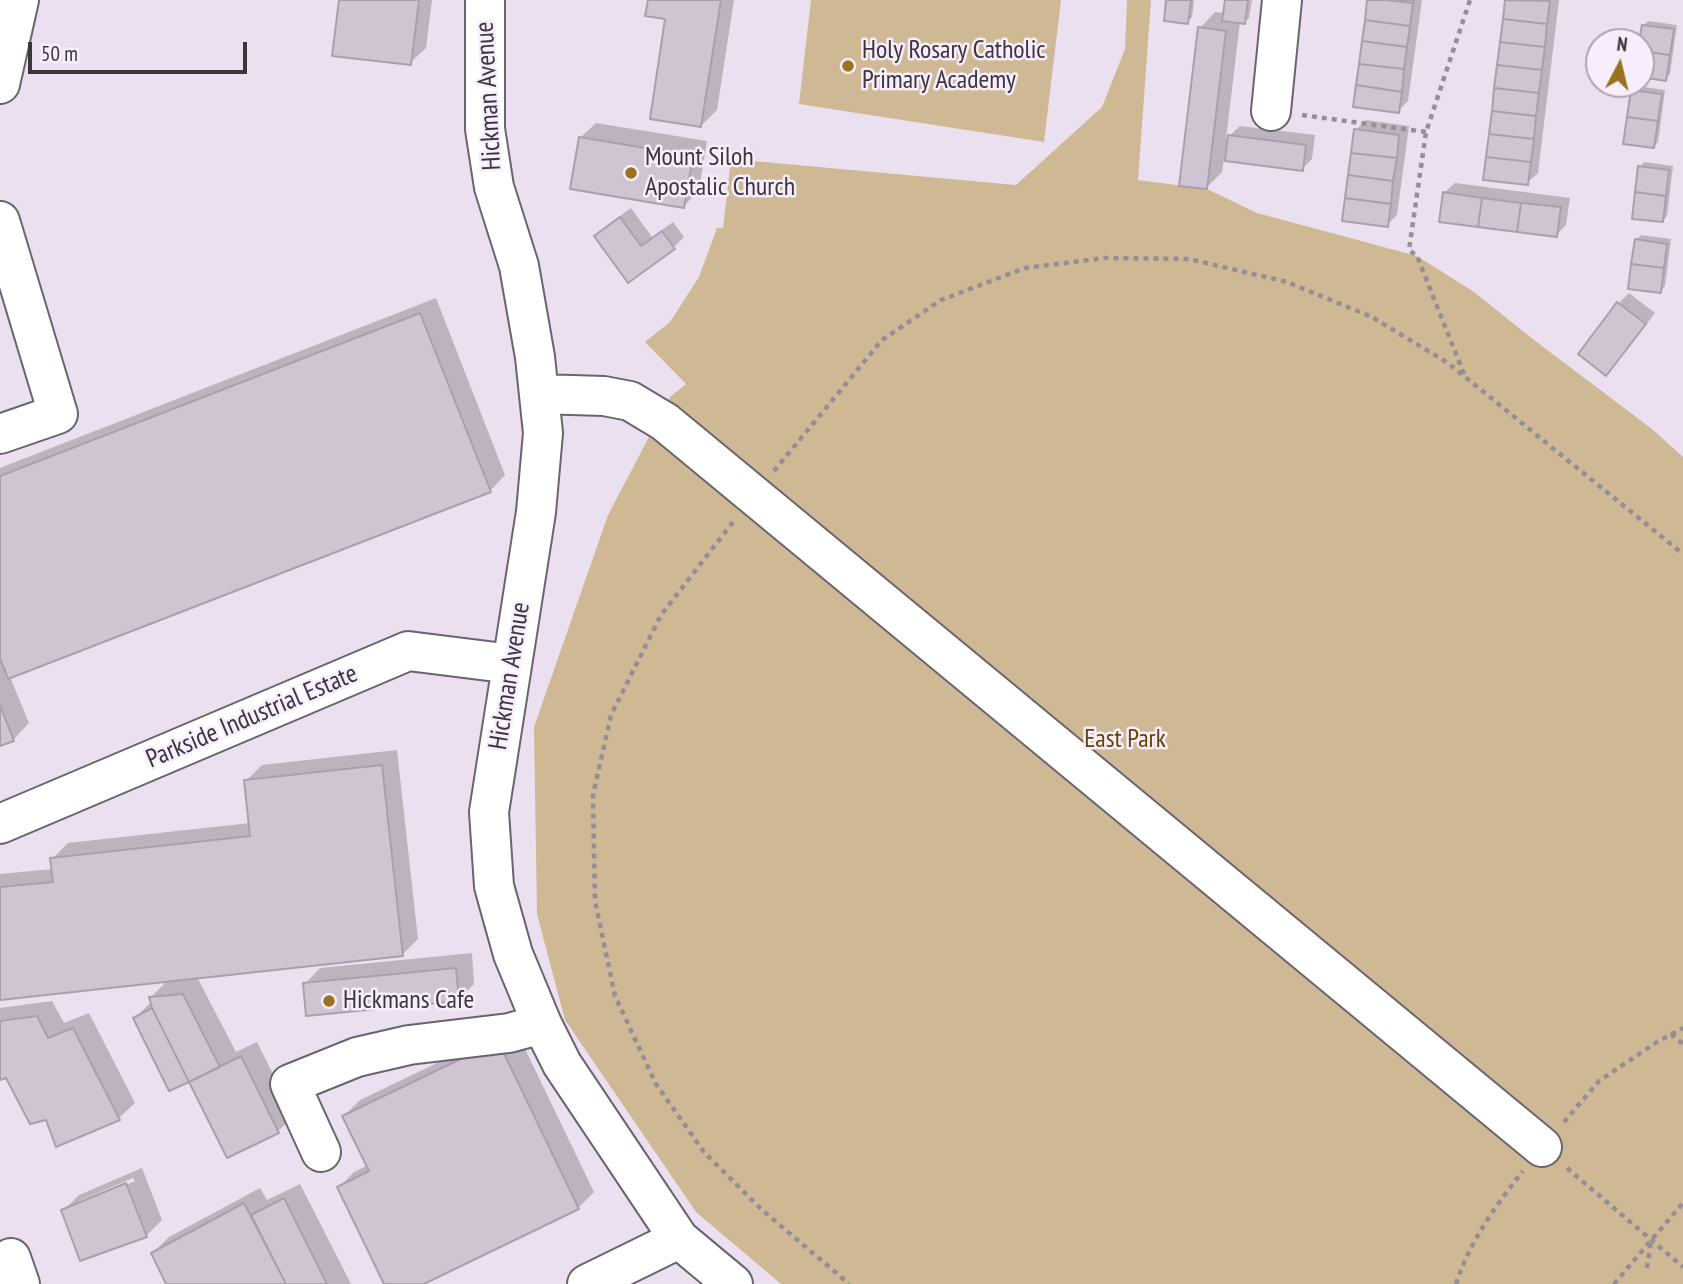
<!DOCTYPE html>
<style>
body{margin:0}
#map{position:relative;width:1683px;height:1284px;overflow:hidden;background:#ebe0ef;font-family:"PT Sans Narrow",sans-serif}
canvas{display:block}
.north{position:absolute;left:1585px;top:28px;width:70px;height:70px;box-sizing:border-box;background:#f8edfd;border:2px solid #aca4b0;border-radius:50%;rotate:7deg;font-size:19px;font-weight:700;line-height:28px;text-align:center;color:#3a363c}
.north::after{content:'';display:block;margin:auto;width:24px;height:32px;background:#99731e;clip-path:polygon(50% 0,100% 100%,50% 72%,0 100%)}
.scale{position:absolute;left:28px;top:42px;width:219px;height:32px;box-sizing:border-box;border:4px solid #3a363c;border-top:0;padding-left:9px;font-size:21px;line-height:24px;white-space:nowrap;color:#3a363c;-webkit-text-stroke:5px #f8edfd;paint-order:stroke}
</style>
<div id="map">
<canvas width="1683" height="1284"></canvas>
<div class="north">N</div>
<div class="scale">50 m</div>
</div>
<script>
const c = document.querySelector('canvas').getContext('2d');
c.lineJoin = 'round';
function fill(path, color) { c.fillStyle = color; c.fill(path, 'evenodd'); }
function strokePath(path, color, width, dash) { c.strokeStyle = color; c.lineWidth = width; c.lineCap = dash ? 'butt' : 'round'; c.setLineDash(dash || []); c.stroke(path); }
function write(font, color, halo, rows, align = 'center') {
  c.font = font + ' "PT Sans Narrow",sans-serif'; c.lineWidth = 5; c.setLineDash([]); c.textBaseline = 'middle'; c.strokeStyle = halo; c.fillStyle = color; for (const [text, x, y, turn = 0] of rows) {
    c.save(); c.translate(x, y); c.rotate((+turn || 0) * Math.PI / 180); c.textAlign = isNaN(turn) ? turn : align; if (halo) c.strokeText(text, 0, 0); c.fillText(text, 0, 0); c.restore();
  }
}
fill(new Path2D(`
 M811,0H1061L1044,142L799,104Z
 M1127,0H1151L1138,180L1207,189L1257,213L1417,256L1474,292L1534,340L1652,429L1683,457V1284H781L696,1212L565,1020L537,914L534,727L608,515L670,397L686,384L645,342L670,322L699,277L717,228H723L731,159L1016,185L1102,107L1125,49Z`), '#ceb994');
fill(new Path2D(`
 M341,0H432L426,48L410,63Z
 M650,0H734L717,110L701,126L667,18Z
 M1168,0H1194L1192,17L1188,22Z
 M1227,0H1252L1249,18L1244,22H1240L1226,139L1240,126L1315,135L1312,159L1302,169L1224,159L1222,172L1207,187L1200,28L1215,12L1225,13Z
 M1369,0H1422L1408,101L1398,111Z
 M1507,0H1559L1538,173L1527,183L1485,179Z
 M1648,21L1677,25L1670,74L1665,79L1641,75V43L1644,25Z
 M1637,86L1665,90L1658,142L1654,146L1633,91Z
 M1366,120L1409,126L1397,215L1387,225L1356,130Z
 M596,123L707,141L699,190L684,206L580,138Z
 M1644,162L1673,166L1667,216L1662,221L1640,167Z
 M1455,183L1570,198L1566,225L1556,235L1444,193Z
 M631,208L652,237L673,222L684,237L674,247L628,280L596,236L606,226Z
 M1641,235L1671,239L1665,286L1660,291L1636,240Z
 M1629,293L1655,313L1616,364L1606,374L1580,354L1619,303Z
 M436,298L505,475L490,491L10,677L29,723L14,739L0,745V468Z
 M397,750L418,939L402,955L197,977L236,1052L257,1042L294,1116L278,1131L190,1080L135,1018L152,1001L151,997L168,980L0,998V874L53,869L52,859L68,843L250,823L246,781L262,765Z
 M472,953L474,984L459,999L305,984L320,968Z
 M52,1001L64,1023L89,1013L135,1103L119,1118H47L7,1075L0,1078V1008Z
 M514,1026L594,1192L578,1208L420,1284H386L339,1187L354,1172L368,1165L344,1116L360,1100Z
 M142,1168L162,1220L146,1236L63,1211L79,1195ZM133,1178L135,1181L79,1205V1201Z
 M300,1184L351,1284H168L153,1253L169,1237L260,1188L267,1200Z`), '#0003');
const building = new Path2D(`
 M339,0H419L411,65L332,56Z
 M648,0H721L701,127L650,119L665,19L645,16Z
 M1166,0H1191L1188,24L1164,21Z
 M1225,0H1248L1245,24L1222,21Z
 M1367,0H1385L1413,3L1410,26L1365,20Z
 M1385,0H1414L1413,3Z
 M1505,0L1550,1L1547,24L1503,19Z
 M1503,19L1547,24L1545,47L1500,42Z
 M1365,20L1410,26L1407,47L1362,41Z
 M1642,25L1674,29L1670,55L1641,51V42H1639Z
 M1198,27L1226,31L1207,189L1179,186Z
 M1362,41L1407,47L1404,69L1359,64Z
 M1500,42L1545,47L1542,70L1497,65Z
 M1641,51L1670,55L1666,81L1641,77Z
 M1359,64L1404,69L1402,92L1356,85Z
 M1497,65L1542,70L1539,93L1494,88Z
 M1356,85L1402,92L1399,113L1353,107Z
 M1494,88L1539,93L1536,116L1492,111Z
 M1631,90L1662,94L1658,121L1627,117Z
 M1492,111L1536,116L1534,139L1489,134Z
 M1627,117L1658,121L1654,148L1623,144Z
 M1354,129L1399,135L1397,158L1351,153Z
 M1489,134L1534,139L1531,162L1486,157Z
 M1228,135L1306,145L1303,171L1225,161Z
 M579,137L693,156L684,208L570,189Z
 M1351,153L1397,158L1393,181L1348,175Z
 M1486,157L1531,162L1528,185L1483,180Z
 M1638,166L1669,170L1666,196L1635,192Z
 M1348,175L1393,181L1391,204L1345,198Z
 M1443,192L1482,198L1478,227L1439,222Z
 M1635,192L1666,196L1663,222L1632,219Z
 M1345,198L1391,204L1388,227L1342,221Z
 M1482,198L1521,203L1517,232L1478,227Z
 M1521,203L1561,207L1557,237L1517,232Z
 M620,217L641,246L662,231L675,249L628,283L594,236Z
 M1635,239L1667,244L1664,268L1631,264Z
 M1631,264L1664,268L1661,293L1628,289Z
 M1617,302L1646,324L1606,376L1578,354Z
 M420,313L491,492L8,679L0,658V476Z
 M0,705L14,741L0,746Z
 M382,765L403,956L0,1000V887L53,882L50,858L250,836L244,780Z
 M456,968L459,1001L306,1016L303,983Z
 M183,994L220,1067L189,1082L152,1008L149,997Z
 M152,1008L189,1082L169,1091L133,1018Z
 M37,1016L48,1038L73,1028L120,1120L56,1147L46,1120L30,1124L6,1078L0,1080V1021Z
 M498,1041L579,1209L424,1284H384L337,1187L369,1171L342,1116Z
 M241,1056L279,1133L227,1158L189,1082Z
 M126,1183L147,1237L80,1261L61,1210Z
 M284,1198L327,1284H286L251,1215Z
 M244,1203L286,1284H166L151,1253Z`);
fill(building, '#cec4d2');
strokePath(building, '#a99fad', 2);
const minor = new Path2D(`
 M485,0V129L494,187L519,266L535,357L543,433L536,512L489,812L494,886L513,954L542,1024L562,1064L679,1239L733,1284
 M0,84L19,0
 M1271,111L1282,0
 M0,221L58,414L0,434
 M539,394L604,396L630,401L665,422L1542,1147
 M0,824L408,651L512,664
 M321,1152L290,1084L357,1057L409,1045L509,1033L542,1024
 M11,1258L20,1284
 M587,1284L679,1239`);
strokePath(minor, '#6c6370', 42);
strokePath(new Path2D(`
 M1302,115L1426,132
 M1464,374L1417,256L1409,250L1426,132L1470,0
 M774,471L882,340L941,300L1025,268L1105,258L1189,259L1287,282L1372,317L1448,363L1683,554
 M733,522L661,615L611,715L593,795L595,901L615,996L656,1084L704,1152L760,1208L849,1284
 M1671,1034L1683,1044
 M1564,1122L1599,1081L1657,1042L1683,1028
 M1567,1168L1683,1267
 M1647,1268L1651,1241
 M1456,1284C1469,1243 1496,1205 1523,1171
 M1614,1284L1683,1203`), '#958d98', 4.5, [5, 5]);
strokePath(minor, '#fff', 38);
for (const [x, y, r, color] of [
 [848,66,7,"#99731e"],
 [631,173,7,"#99731e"],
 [329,1001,7,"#99731e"]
]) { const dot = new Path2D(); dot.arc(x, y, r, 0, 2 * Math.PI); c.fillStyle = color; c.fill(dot); strokePath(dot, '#f8edfd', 2.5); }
write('26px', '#3a363c', '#f8edfd', [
 ["Holy Rosary Catholic",862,51],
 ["Primary Academy",862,81],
 ["Mount Siloh",645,158],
 ["Apostalic Church",645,188],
 ["Hickmans Cafe",343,1001]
], 'left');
write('26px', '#3a363c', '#f8edfd', [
 ["Hickman Avenue",489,96,-93],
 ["Hickman Avenue",510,676,-81],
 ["Parkside Industrial Estate",252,717,-23]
]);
write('26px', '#624600', '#f8edfd', [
 ["East Park",1125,740]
]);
</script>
